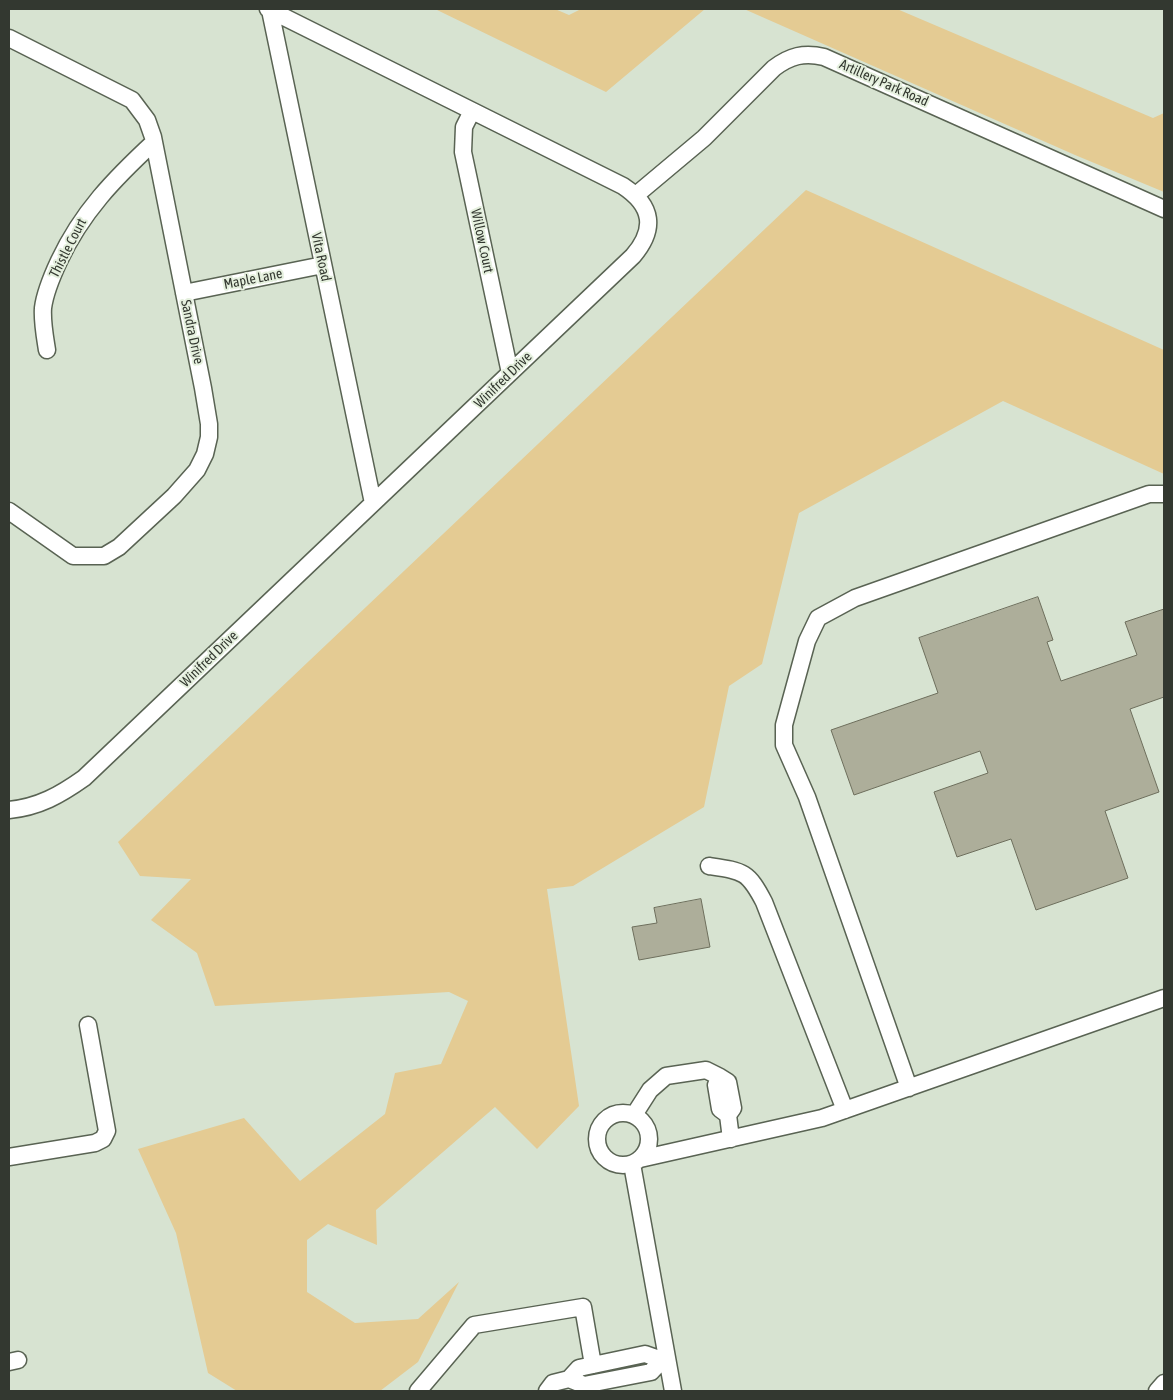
<!DOCTYPE html>
<style>
body{margin:0}
#map{position:relative;width:1173px;height:1400px;overflow:hidden;background:#d7e3d1;font-family:"Asap Condensed",sans-serif}
canvas{display:block}
.frame{position:absolute;inset:0;border:10px solid #333830;pointer-events:none}
</style>
<div id="map">
<canvas width="1173" height="1400"></canvas>
<div class="frame"></div>
</div>
<script>
const c = document.querySelector('canvas').getContext('2d');
c.lineJoin = 'round';
function fill(path, color) { c.fillStyle = color; c.fill(path, 'evenodd'); }
function strokePath(path, color, width, dash) { c.strokeStyle = color; c.lineWidth = width; c.lineCap = dash ? 'butt' : 'round'; c.setLineDash(dash || []); c.stroke(path); }
function write(font, color, halo, rows, align = 'center') {
  c.font = font + ' "Asap Condensed",sans-serif'; c.lineWidth = 4; c.setLineDash([]); c.textBaseline = 'middle'; c.strokeStyle = halo; c.fillStyle = color; for (const [text, x, y, turn = 0] of rows) {
    c.save(); c.translate(x, y); c.rotate((+turn || 0) * Math.PI / 180); c.textAlign = isNaN(turn) ? turn : align; if (halo) c.strokeText(text, 0, 0); c.fillText(text, 0, 0); c.restore();
  }
}
fill(new Path2D(`
 M435,9H555L569,15L581,9H705L606,92Z
 M744,9H897L1153,118L1164,113V192L1075,155Z
 M806,190L1164,350V474L1003,401L799,513L762,664L729,686L704,807L573,886L547,889L579,1106L537,1149L495,1107L376,1210L377,1245L328,1224L307,1240V1292L355,1323L418,1319L459,1282L418,1362L380,1391H237L208,1373L176,1233L138,1149L244,1118L300,1181L385,1114L395,1073L441,1064L468,1001L449,992L215,1006L197,953L151,920L191,879L140,876L118,842Z`), '#e4cb93');
const building = new Path2D(`
 M1038,597L1053,640L1047,642L1061,681L1137,655L1125,622L1164,609V697L1130,709L1159,792L1105,811L1128,878L1036,910L1011,839L957,857L934,792L988,773L980,751L854,795L831,730L938,693L919,638Z
 M701,899L710,947L639,960L632,927L657,923L654,908Z`);
fill(building, '#adae9a');
strokePath(building, '#6d6e5c', 1);
const minor = new Path2D(`
 M270,10L373,503
 M9,38L132,100L147,120L153,137L203,388L209,424V437L205,454L197,470L174,496L119,547L104,556H73L9,511
 M472,111L464,127L463,152L510,373
 M636,195L704,138L774,68C790,56 804,52 824,57L1164,209
 M184,293L323,265
 M47,350C45,337 42,322 43,308C45,292 52,276 59,261C82,212 114,179 154,142
 M9,810C39,807 60,795 84,778L633,256C656,229 653,206 623,186L268,9
 M709,866C743,871 748,871 764,902L845,1110
 M909,1088L807,797L784,745V725L790,703L807,641L818,618L855,598L1149,494H1164
 M597 1139a26 26 0 1 1 52 0a26 26 0 1 1-52 0Z
 M634,1115L650,1090L666,1076L706,1070L720,1077
 M728,1115L720,1109L716,1085L720,1077L728,1082L733,1108L728,1115L731,1139
 M9,1157L95,1143L103,1139L107,1131L88,1025
 M640,1159L822,1118L1164,998
 M632,1164L673,1391
 M645,1354L662,1360L651,1372L584,1385L569,1379L579,1368Z
 M9,1362L18,1360
 M418,1391L474,1325L583,1307L593,1365
 M547,1391L553,1383L569,1379
 M1157,1391L1164,1383`);
strokePath(minor, '#596353', 19);
strokePath(minor, '#fff', 16);
write('14px', '#333830', '#e5f0de', [
 ["Artillery Park Road",884,83,24],
 ["Willow Court",482,241,78],
 ["Thistle Court",68,248,-63],
 ["Vita Road",321,257,78],
 ["Maple Lane",253,279,-11],
 ["Sandra Drive",192,332,78],
 ["Winifred Drive",503,380,-44],
 ["Winifred Drive",209,659,-44]
]);
</script>
